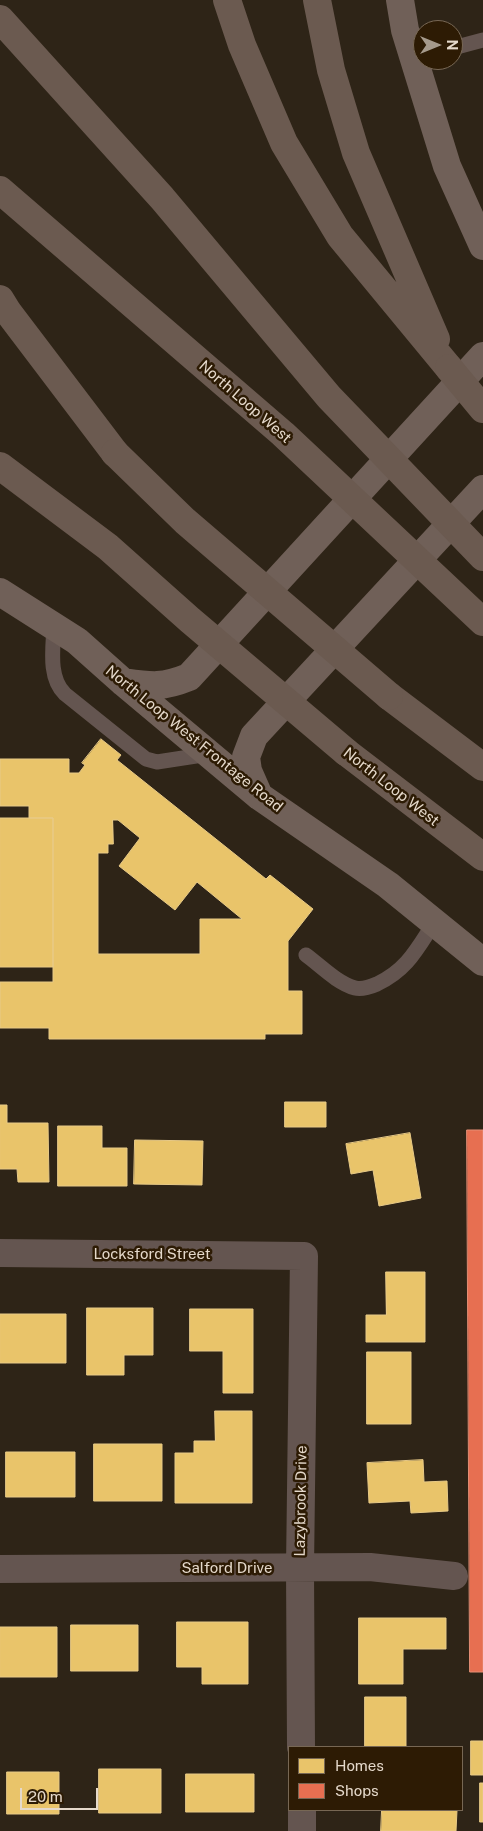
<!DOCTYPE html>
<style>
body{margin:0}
#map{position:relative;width:483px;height:1831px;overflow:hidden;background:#2e2417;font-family:"Public Sans",sans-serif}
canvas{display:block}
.legend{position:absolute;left:288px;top:1746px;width:175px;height:65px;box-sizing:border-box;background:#2d1b04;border:1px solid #776754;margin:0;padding:6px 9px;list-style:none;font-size:15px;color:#e5d9cb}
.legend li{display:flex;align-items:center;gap:10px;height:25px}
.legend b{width:25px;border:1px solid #776754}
.north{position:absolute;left:413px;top:20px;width:50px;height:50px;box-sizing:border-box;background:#2d1b04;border:1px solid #776754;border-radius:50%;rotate:90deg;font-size:14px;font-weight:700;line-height:20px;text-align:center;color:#e5d9cb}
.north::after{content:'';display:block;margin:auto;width:18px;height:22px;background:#a59a8c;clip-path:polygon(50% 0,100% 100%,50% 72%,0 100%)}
.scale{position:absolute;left:20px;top:1788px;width:78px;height:22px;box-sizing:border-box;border:2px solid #e5d9cb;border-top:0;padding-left:6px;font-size:15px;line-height:18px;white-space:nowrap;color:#e5d9cb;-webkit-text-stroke:4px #2d1b04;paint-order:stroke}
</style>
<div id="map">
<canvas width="483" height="1831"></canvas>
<ul class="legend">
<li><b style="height:14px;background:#e9c46a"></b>Homes</li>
<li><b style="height:14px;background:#e76f51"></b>Shops</li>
</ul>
<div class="north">N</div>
<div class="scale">20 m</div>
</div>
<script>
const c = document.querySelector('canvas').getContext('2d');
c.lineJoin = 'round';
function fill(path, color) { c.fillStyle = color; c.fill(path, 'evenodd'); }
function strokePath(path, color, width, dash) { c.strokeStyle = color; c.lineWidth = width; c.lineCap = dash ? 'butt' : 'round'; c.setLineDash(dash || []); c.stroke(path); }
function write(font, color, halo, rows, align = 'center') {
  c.font = font + ' "Public Sans",sans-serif'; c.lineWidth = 5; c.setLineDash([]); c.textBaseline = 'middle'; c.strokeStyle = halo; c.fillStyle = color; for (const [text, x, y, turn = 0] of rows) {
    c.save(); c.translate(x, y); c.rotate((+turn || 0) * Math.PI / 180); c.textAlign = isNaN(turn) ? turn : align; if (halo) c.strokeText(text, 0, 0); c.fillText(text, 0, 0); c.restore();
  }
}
const homes = new Path2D(`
 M101,739L121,755L117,760L266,879L270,875L313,909L288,941V991H302V1034H265V1039H49V1028H0V982H53V818H29V806H0V759H69V773H79L85,765L82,763ZM113,820H118L140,838L119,866L175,910L197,882L242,919H200V954H98V853H108V844H113Z
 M0,818H53V967H0Z
 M285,1102H326V1127H285Z
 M0,1105H7V1123H48L49,1182H18L17,1169H0Z
 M58,1126H102V1148H127V1186H58Z
 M410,1133L421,1198L379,1206L373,1170L351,1174L346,1144Z
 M135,1140L203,1141L202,1185L134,1184Z
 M386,1272H425V1342H366V1315H386Z
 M87,1308H153V1355H124V1375H87Z
 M190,1309H253V1393H223V1351H190Z
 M0,1314H66V1363H0Z
 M367,1352H411V1424H367Z
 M215,1411H252V1503H175V1453H194V1441H215Z
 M94,1444H162V1501H94Z
 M6,1452H75V1497H6Z
 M423,1460L424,1482L447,1481L448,1511L411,1513L410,1501L369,1503L367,1463Z
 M359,1618H446V1649H403V1684H359Z
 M177,1622H248V1684H202V1667H177Z
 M71,1625H138V1671H71Z
 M0,1627H57V1677H0Z
 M365,1697H406V1747H365Z
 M471,1741H483V1775H471Z
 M99,1769H161V1813H99Z
 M7,1772H59V1814H7Z
 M186,1774H254V1812H186Z
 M480,1783H483V1822H480Z
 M382,1810H457L456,1831H381Z`);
fill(homes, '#e9c46a');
strokePath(homes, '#e8ca87', 1);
const shops = new Path2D(`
 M467,1130H483V1672H470Z`);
fill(shops, '#e76f51');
strokePath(shops, '#e68f76', 1);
strokePath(new Path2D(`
 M453,48L483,40
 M54,626C53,648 48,678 65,694L146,759L157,762L209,754
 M306,955C321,966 337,983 355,988C362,990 370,987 377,984C407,970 417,949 434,923`), '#645550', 15);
strokePath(new Path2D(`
 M0,1253L304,1256L300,1568L301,1747
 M0,1569L370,1567L454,1576
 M302,1810V1831`), '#645550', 28);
strokePath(new Path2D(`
 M400,0L405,30L447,166L483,246
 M0,592L77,641L123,682L259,796L388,885L483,962
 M123,682C151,686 162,688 189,677L483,356
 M259,796L248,771L246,757L254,736L483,489`), '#706058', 28);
strokePath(new Path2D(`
 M227,0L242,45L284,143L340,236L449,368
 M317,0L331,70L356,153L436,339
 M0,299L8,312L115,453
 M389,696L483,767
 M346,752L483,857`), '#6b5a50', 28);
strokePath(new Path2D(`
 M0,19L162,198L329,397L483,557
 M0,190L283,434L483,622
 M449,368L483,409
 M115,453L185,521L389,696
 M0,466L108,547L190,620L346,752`), '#6b5a50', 28);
write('15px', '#e5d9cb', '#2d1b04', [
 ["North Loop West",245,402,41],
 ["North Loop West Frontage Road",194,739,39],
 ["North Loop West",391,787,38],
 ["Locksford Street",152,1254],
 ["Lazybrook Drive",301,1501,-89],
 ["Salford Drive",227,1568]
]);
</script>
